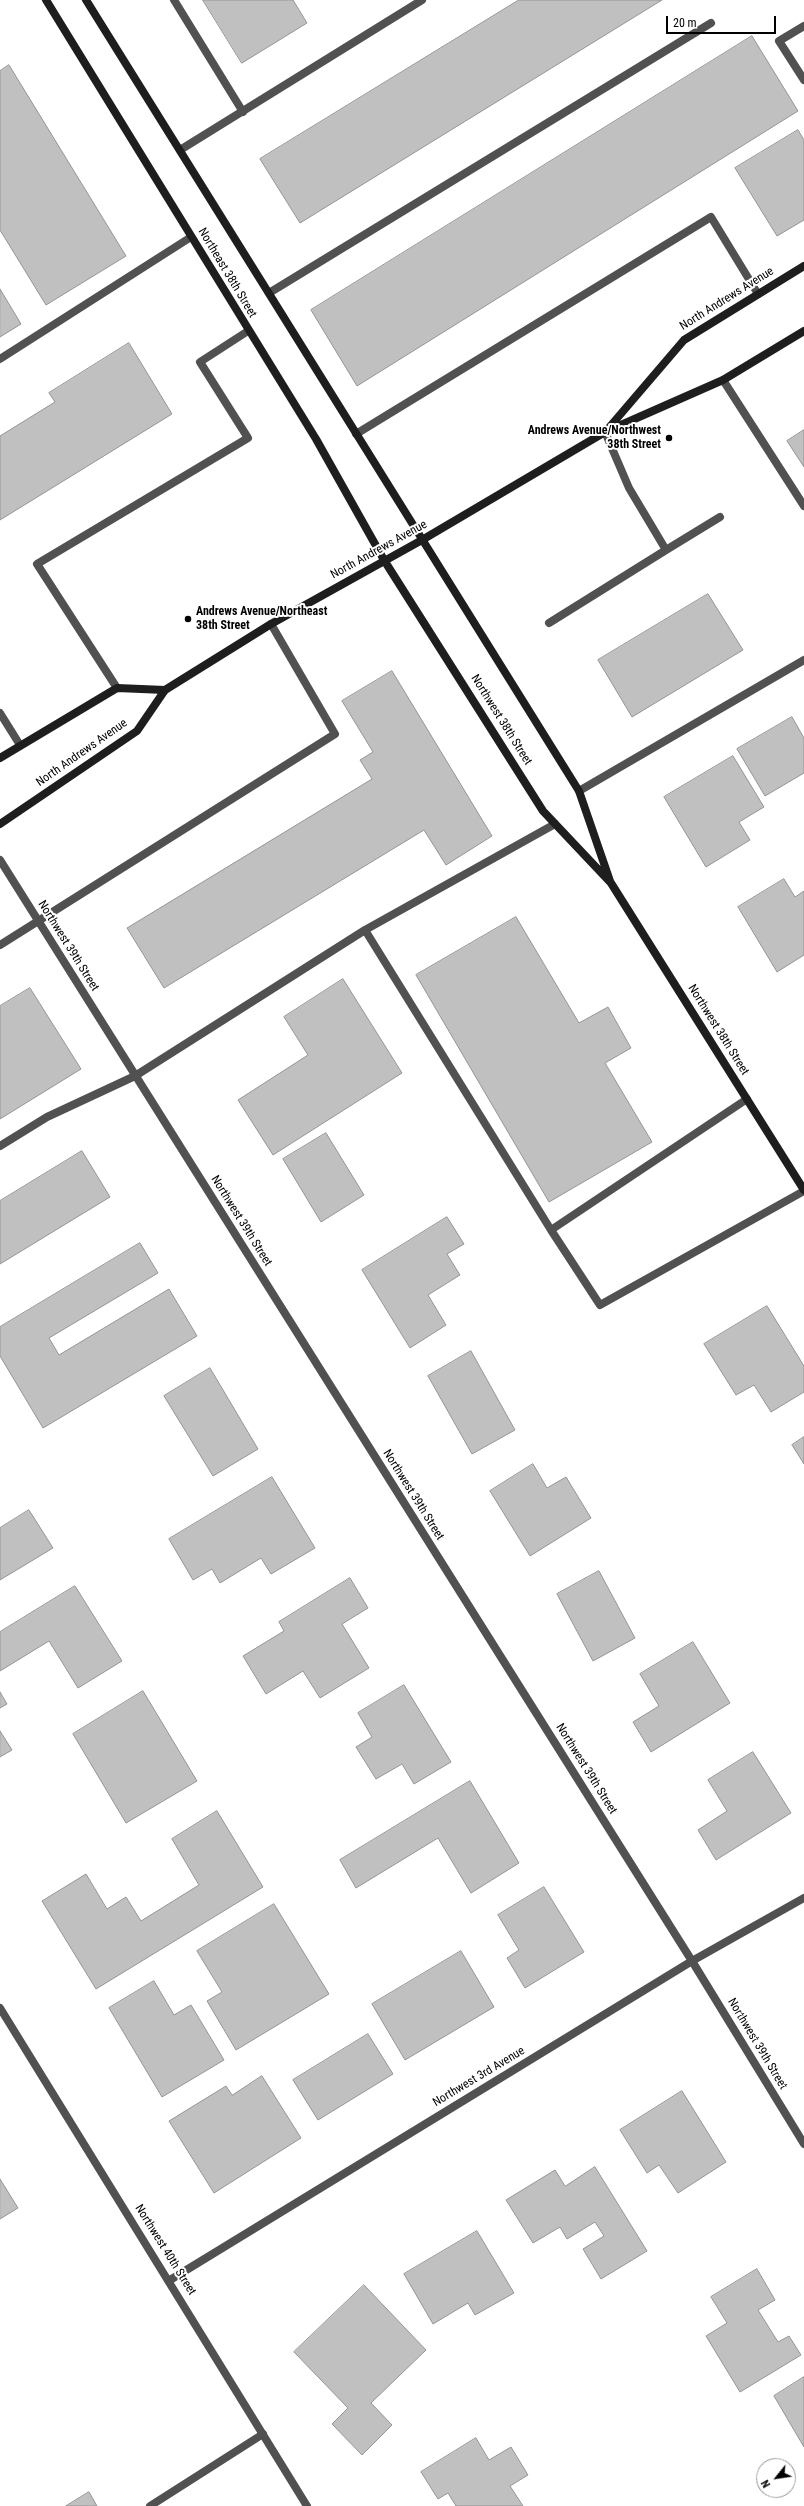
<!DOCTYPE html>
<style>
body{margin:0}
#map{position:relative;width:804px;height:2506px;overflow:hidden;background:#fff;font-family:"Roboto Condensed",sans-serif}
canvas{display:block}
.north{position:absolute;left:756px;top:2458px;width:40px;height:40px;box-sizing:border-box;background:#fff;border:1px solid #999;border-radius:50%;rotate:240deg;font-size:11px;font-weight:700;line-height:16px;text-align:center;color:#000}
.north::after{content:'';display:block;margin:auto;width:14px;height:18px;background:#000;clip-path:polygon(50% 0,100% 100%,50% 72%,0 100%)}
.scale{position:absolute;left:666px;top:16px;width:110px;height:18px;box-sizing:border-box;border:2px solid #000;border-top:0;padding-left:5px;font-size:12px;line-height:14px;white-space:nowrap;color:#000;-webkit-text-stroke:3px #fff;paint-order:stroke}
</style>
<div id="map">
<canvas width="804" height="2506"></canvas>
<div class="north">N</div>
<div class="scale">20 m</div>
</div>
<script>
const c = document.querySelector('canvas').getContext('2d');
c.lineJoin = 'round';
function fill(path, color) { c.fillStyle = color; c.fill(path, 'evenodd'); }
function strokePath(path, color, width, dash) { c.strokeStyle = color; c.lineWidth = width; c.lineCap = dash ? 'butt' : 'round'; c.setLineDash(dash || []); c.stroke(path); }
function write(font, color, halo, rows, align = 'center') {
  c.font = font + ' "Roboto Condensed",sans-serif'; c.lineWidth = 4; c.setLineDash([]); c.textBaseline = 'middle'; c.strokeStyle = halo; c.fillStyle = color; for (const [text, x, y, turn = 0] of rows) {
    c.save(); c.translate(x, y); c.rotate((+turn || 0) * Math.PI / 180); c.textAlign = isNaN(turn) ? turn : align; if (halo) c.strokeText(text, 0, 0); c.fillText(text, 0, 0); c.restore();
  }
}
const building = new Path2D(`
 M203,0H293L307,23L242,63Z
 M519,0H662L300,223L260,159Z
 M752,36L798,111L357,386L311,310Z
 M9,65L126,256L46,305L0,230V71Z
 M798,130L804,140V220L777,236L735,168Z
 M0,289L21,324L0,337Z
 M129,343L172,414L0,520V436L55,402L49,393Z
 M804,430V467L787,441Z
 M708,594L743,650L632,717L598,660Z
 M392,671L492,836L446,865L424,830L164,988L127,928L372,779L360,760L373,752L342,701Z
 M792,717L804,738V773L765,796L737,749Z
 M733,756L764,807L739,822L750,840L706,867L664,797Z
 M784,879L795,897L804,891V955L777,972L738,907Z
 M516,917L579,1023L608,1007L631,1048L605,1063L652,1142L549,1202L416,975Z
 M343,979L402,1073L273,1155L238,1100L308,1055L284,1017Z
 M30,988L81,1069L0,1119V1006Z
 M326,1133L364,1195L321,1222L283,1159Z
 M82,1151L110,1197L0,1264V1201Z
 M447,1217L464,1244L447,1254L460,1275L428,1295L446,1325L410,1348L362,1270Z
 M140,1243L158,1273L49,1338L59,1355L169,1289L197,1336L43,1428L0,1356V1327Z
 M767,1306L804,1366V1392L771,1412L754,1385L736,1395L704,1344Z
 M471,1351L515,1430L472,1454L428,1376Z
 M210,1368L258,1449L213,1476L164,1396Z
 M804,1437V1464L792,1445Z
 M533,1464L547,1488L566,1477L591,1518L530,1556L490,1491Z
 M272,1477L315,1548L271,1574L261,1558L220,1583L212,1569L193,1580L169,1539Z
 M29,1510L53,1548L0,1580V1528Z
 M599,1571L635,1638L593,1661L557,1594Z
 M350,1578L368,1608L342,1624L369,1668L320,1698L303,1671L266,1694L243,1656L284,1631L279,1622Z
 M75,1586L122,1661L78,1688L49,1641L0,1671V1632Z
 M693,1642L730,1703L651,1752L633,1722L659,1706L640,1674Z
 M404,1685L451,1762L414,1784L402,1764L376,1779L356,1747L372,1737L358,1713Z
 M143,1691L197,1781L126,1823L73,1734Z
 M0,1692L7,1704L0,1708Z
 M0,1731L12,1750L0,1757Z
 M753,1752L791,1813L716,1860L698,1830L727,1811L708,1780Z
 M470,1781L519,1863L471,1893L438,1838L356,1888L340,1860Z
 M217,1811L263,1887L96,1989L42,1901L86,1874L107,1909L126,1897L141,1921L199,1885L172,1839Z
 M544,1887L584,1952L525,1988L507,1958L519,1950L498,1915Z
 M274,1904L329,1994L236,2050L207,2001L222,1992L197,1951Z
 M461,1951L494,2007L405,2060L372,2004Z
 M154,1981L174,2015L191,2005L224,2060L162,2097L109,2008Z
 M368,2034L393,2074L318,2120L293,2080Z
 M262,2076L301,2138L214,2193L169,2121L226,2086L232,2095Z
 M682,2091L726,2162L678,2193L659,2165L647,2173L620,2130Z
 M595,2167L647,2251L601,2279L583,2249L604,2236L595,2222L567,2239L560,2227L533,2243L506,2200L555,2170L565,2186Z
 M0,2179L18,2208L0,2219Z
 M477,2231L514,2293L475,2315L468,2303L433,2324L404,2274Z
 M757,2269L775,2300L758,2310L778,2342L789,2336L801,2355L740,2392L706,2336L727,2323L711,2297Z
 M364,2285L426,2350L371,2403L392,2425L362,2455L332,2424L348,2408L294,2352Z
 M804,2377V2447L774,2396Z
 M476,2438L489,2460L511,2447L528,2475L510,2486L523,2506H456L448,2493L438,2499L421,2472Z
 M89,2492L97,2506H66Z`);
fill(building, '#c0c0c0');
strokePath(building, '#959595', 1);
strokePath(new Path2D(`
 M174,0L243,112
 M804,26L779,41L804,80
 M180,150L422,0
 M269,293L711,23
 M0,359L191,237
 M723,380L804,506
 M605,432L629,488L666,550L720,517
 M356,434L711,217L758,294
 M549,623L666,550
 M117,688L37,564L248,438L200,362L248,331
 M0,713L20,745
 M579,791L804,660
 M365,930L551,1230L747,1099
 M0,945L335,734L271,624
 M0,1146L47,1117L135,1076L365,930L555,824
 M551,1230L600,1305L804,1191
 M150,2506L263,2434`), '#515151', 8);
strokePath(new Path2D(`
 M0,860L692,1961L804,2144
 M0,2008L307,2506
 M170,2280L692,1961L804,1898`), '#515151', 8);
strokePath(new Path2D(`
 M46,0L316,439L384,560L543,811L611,883L804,1190
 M86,0L579,791L610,881
 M607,430L684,340L804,266
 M0,758L117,688L165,690
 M0,824L137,731L165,690L271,624L422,540L605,432L723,380L804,331`), '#1e1e1e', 8);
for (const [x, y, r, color] of [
 [669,438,4,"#000"],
 [188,619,4,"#000"]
]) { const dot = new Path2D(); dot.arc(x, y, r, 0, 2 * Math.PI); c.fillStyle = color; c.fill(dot); strokePath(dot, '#fff', 1.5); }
write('12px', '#000', '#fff', [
 ["Northeast 38th Street",227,273,59],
 ["North Andrews Avenue",727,299,-32],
 ["North Andrews Avenue",379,550,-29],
 ["Northwest 38th Street",501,720,58],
 ["North Andrews Avenue",82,753,-35],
 ["Northwest 39th Street",68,946,58],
 ["Northwest 38th Street",718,1030,58],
 ["Northwest 39th Street",241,1221,58],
 ["Northwest 39th Street",413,1495,58],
 ["Northwest 39th Street",586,1769,58],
 ["Northwest 39th Street",757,2044,59],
 ["Northwest 3rd Avenue",479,2077,-31],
 ["Northwest 40th Street",165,2250,58]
]);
write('bold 12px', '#000', '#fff', [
 ["Andrews Avenue/Northwest",661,431],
 ["38th Street",661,445],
 ["Andrews Avenue/Northeast",196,612,"left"],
 ["38th Street",196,626,"left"]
], 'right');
</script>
